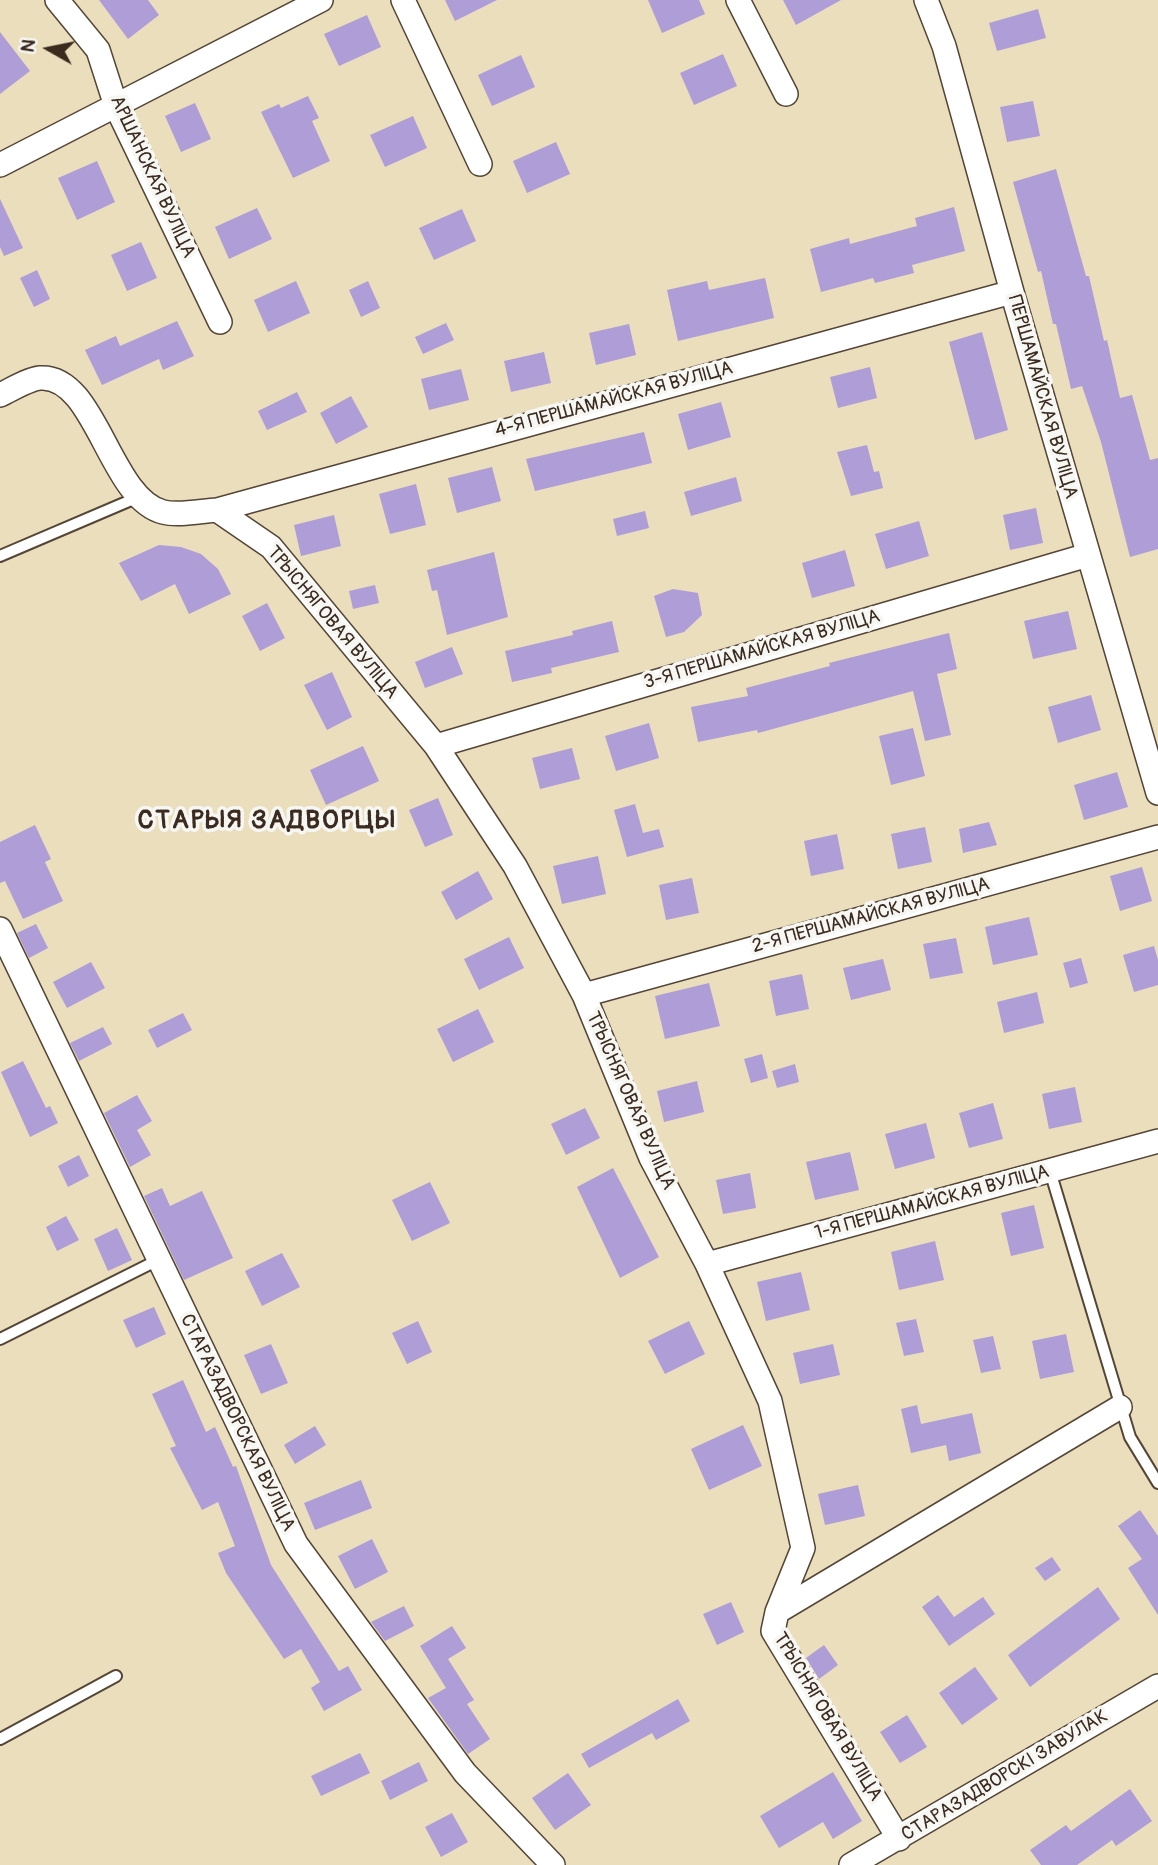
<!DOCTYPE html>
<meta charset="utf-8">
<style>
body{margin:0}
#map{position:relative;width:1158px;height:1865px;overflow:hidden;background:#ebdebc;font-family:Pangolin,sans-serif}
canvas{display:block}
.north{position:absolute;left:14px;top:14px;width:70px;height:70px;-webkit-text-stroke:5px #f6f6f2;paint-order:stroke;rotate:279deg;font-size:19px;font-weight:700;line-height:28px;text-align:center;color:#3b2a1e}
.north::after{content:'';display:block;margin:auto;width:24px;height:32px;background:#3b2a1e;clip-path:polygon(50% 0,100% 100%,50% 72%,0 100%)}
</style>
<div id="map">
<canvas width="1158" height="1865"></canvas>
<div class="north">N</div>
</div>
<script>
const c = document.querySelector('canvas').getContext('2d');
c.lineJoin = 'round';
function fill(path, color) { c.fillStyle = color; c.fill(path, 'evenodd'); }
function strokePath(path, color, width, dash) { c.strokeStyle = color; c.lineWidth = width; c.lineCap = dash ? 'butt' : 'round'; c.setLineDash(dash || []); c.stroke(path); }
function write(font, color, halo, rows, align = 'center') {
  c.font = font + ' Pangolin,sans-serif'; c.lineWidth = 7; c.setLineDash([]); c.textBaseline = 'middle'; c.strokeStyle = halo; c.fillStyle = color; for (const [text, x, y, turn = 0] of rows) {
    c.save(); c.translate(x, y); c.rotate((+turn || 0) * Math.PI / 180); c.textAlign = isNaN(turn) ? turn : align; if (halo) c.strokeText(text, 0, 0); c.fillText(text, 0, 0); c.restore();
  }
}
fill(new Path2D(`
 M99,0H148L159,15L128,39Z
 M445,0H497L455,21Z
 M648,0H699L705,14L662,33Z
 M783,0H841L796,25Z
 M1038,9L1046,38L997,51L989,23Z
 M367,15L381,47L339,66L324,34Z
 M0,32L30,71L0,94Z
 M723,54L737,86L694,105L680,73Z
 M521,55L535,87L492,106L478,75Z
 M308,96L319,118L312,121L330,161L293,178L261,112L279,104L281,108Z
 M1033,101L1040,136L1007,142L1000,107Z
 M195,103L211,139L181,152L165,116Z
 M413,116L427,148L385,167L370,135Z
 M556,142L570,174L527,193L513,161Z
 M97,161L115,202L77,220L58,178Z
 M1056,169L1086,276H1089L1104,341L1107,340L1120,398L1132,395L1150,460L1158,458V549L1130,557L1101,442L1082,386L1071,389L1056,324H1053L1041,271L1038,272L1013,182Z
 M0,199L23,248L4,256L0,247Z
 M954,207L965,251L912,265L914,273L875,283L873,278L821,292L810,249L849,238L850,244L917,226L915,218Z
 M257,208L272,239L229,259L215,227Z
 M462,209L476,241L434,260L419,228Z
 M141,242L157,278L127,291L111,255Z
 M37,270L50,299L34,307L20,278Z
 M765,278L774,318L678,341L667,290L707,281L709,290Z
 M296,281L310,313L268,332L254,300Z
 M368,281L380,308L361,317L349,290Z
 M177,321L194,356L163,370L159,359L102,385L85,350L116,336L120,346Z
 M446,323L454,340L423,354L415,337Z
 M629,324L636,355L596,365L589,333Z
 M982,332L1008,430L975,440L949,342Z
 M544,352L551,383L511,392L504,361Z
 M870,367L877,398L838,408L830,377Z
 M461,369L469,400L429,410L421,379Z
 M297,392L307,412L267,430L258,411Z
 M351,396L368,427L336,444L320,413Z
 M721,402L731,437L688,450L678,414Z
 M644,432L652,463L535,491L526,459Z
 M867,445L874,472L879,471L883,488L851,496L837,452Z
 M492,467L501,501L457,513L448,478Z
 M736,477L742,501L691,516L684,492Z
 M416,484L426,525L390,534L379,494Z
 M1036,508L1043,543L1010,550L1003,515Z
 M645,511L649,528L617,536L613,519Z
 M334,515L341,546L301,556L294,525Z
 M919,521L929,556L886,569L875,534Z
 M159,545L181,547L201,554L218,569L231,594L189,614L175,584L141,601L119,563Z
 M845,550L855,586L812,598L802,563Z
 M494,552L508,617L447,635L437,590L432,591L427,570Z
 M375,585L379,603L353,609L349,591Z
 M673,589L698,593L702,615L684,632L666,637L654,596Z
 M267,603L285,638L260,651L242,616Z
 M1068,611L1077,649L1033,659L1024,621Z
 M612,621L619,652L551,668L552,673L512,682L505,651L573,635L572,631Z
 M949,633L957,669L937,674L951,735L925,741L913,691L758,733L757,730L698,742L691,707L748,696L746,688L830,666L829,663Z
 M452,647L463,674L425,688L415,662Z
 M332,672L352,717L327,730L304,685Z
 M1091,695L1101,730L1058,743L1048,707Z
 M649,723L659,758L616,771L605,736Z
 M913,728L925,776L891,785L879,736Z
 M363,746L379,781L326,805L310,770Z
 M572,748L580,779L540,789L532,758Z
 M1117,772L1128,807L1084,820L1074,785Z
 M438,798L453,835L425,847L409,810Z
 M635,804L643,833L659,829L664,847L627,857L614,810Z
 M989,822L997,845L963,853L959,829Z
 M35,825L51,859L45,862L63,901L23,919L5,881L0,883V842Z
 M925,827L932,862L898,869L891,834Z
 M837,834L844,869L811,876L804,841Z
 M598,856L606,894L562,904L553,866Z
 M1142,867L1152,901L1120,911L1110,876Z
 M478,871L493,899L456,920L441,892Z
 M692,878L699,913L666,920L659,885Z
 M1029,917L1038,955L993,965L985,927Z
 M36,924L48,948L29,958L17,933Z
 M509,937L524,968L479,990L464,959Z
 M956,938L963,973L930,979L923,944Z
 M1154,946L1158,960V985L1134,992L1123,955Z
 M1081,958L1088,983L1070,988L1063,963Z
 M883,959L891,990L851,1000L843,968Z
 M91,962L105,988L67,1008L53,982Z
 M802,974L809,1009L776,1016L769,981Z
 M709,983L720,1026L665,1039L655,996Z
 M1037,992L1044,1023L1004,1033L997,1002Z
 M478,1009L494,1042L453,1062L437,1029Z
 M183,1013L192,1030L157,1048L148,1030Z
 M103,1027L112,1044L79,1061L70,1043Z
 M762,1054L768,1078L751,1083L744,1059Z
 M23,1061L46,1108L50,1106L58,1123L30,1137L1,1072Z
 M795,1064L799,1082L777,1088L772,1071Z
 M697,1081L704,1112L664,1122L657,1091Z
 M1075,1087L1082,1122L1049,1129L1042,1094Z
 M137,1095L152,1121L137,1130L151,1155L130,1167L104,1113Z
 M993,1103L1003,1139L969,1148L959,1113Z
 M585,1108L600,1138L566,1155L551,1124Z
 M926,1123L935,1158L895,1169L885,1134Z
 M850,1152L859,1190L815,1200L806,1162Z
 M79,1155L89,1176L68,1187L58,1166Z
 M613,1168L659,1257L620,1278L577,1187Z
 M750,1173L756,1208L723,1214L716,1180Z
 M430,1182L450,1223L412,1241L392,1200Z
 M162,1188L170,1206L202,1191L233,1258L184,1280L144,1196Z
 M1034,1205L1044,1248L1011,1256L1001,1213Z
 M66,1216L79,1240L57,1251L46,1227Z
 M117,1228L132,1260L108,1271L94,1239Z
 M935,1241L944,1280L899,1290L891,1252Z
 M282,1253L300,1287L262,1306L245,1271Z
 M801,1272L810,1310L766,1321L757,1282Z
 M154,1307L166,1334L136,1348L123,1320Z
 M916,1319L924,1352L904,1356L896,1323Z
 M418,1321L432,1352L407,1364L392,1333Z
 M689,1321L705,1354L665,1374L648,1341Z
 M1066,1334L1074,1372L1040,1379L1032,1341Z
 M993,1336L1001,1369L981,1373L973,1340Z
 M271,1344L288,1383L261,1394L244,1355Z
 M833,1344L840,1375L800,1384L793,1353Z
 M183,1380L206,1432L215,1427L233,1467L236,1466L271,1565L339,1671L348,1666L362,1690L324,1711L311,1688L320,1682L301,1649L284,1659L226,1573L218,1553L235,1546L218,1502L202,1510L170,1448L176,1446L152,1394Z
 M917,1405L921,1424L972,1413L981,1453L949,1461L946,1445L911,1453L901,1409Z
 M743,1425L762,1466L709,1490L691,1449Z
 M315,1426L326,1445L295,1464L284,1445Z
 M361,1480L372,1508L315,1530L304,1503Z
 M858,1485L865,1516L825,1525L818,1494Z
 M1140,1510L1158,1536V1615L1128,1568L1142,1559L1118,1526Z
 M372,1539L388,1572L355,1589L338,1556Z
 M1052,1557L1061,1570L1045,1581L1035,1568Z
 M1098,1587L1120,1619L1030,1687L1008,1655Z
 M938,1595L954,1617L983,1597L995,1614L949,1646L922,1607Z
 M731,1602L744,1632L717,1645L703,1614Z
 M404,1606L414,1626L385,1641L371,1622Z
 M452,1626L466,1648L448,1659L474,1700L467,1704L490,1739L468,1754L428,1698L446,1688L420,1646Z
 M824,1645L838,1665L819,1679L806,1658Z
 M975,1667L998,1699L962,1725L939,1693Z
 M678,1699L690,1721L656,1740L652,1733L589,1768L581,1754Z
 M907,1715L927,1747L900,1763L880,1732Z
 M360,1753L370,1773L321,1796L311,1776Z
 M419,1762L428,1781L390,1800L381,1781Z
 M833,1772L862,1821L833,1839L823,1822L779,1848L760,1816Z
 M568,1773L591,1805L555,1830L532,1798Z
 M1130,1789L1152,1821L1116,1846L1112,1840L1077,1865H1041L1030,1850L1066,1825L1071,1831Z
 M452,1813L468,1842L441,1857L425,1827Z`), '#ae9dd7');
const service = new Path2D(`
 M0,556L136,498
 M1050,1171L1130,1437L1158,1483
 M0,1339L158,1260
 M0,1739L116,1676`);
const minor = new Path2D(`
 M57,0L98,50L116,106L220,322
 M403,0L480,164
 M738,0L786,94
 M926,0L944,46L1012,292L1158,793
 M0,165L321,0
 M0,395C11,390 28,379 40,378C96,374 109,498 163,512C178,516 201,511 217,510L1012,292
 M217,510L271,547L436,746L515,866L584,995L651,1158L707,1264L770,1401L803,1548L777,1612L773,1631L899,1839
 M436,746L1088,555
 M0,929L296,1544L465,1773L553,1865
 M584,995L1158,837
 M707,1264L1158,1141
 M777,1612L1120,1407
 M851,1865L1158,1686`);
strokePath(service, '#554536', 14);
strokePath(minor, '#554536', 26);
strokePath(service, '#fff', 10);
strokePath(minor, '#fff', 23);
write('19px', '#3b2a1e', '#f6f6f2', [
 ["АРШАНСКАЯ ВУЛІЦА",152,177,65],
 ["ПЕРШАМАЙСКАЯ ВУЛІЦА",1042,397,74],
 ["4-Я ПЕРШАМАЙСКАЯ ВУЛІЦА",614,400,-15],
 ["ТРЫСНЯГОВАЯ ВУЛІЦА",332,623,50],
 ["3-Я ПЕРШАМАЙСКАЯ ВУЛІЦА",762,650,-16],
 ["2-Я ПЕРШАМАЙСКАЯ ВУЛІЦА",871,916,-15],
 ["ТРЫСНЯГОВАЯ ВУЛІЦА",630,1101,66],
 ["1-Я ПЕРШАМАЙСКАЯ ВУЛІЦА",932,1203,-15],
 ["СТАРАЗАДВОРСКАЯ ВУЛІЦА",237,1423,64],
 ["ТРЫСНЯГОВАЯ ВУЛІЦА",827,1717,59],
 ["СТАРАЗАДВОРСКІ ЗАВУЛАК",1005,1776,-31]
]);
c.letterSpacing = '2px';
write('bold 26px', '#3b2a1e', '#f6f6f2', [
 ["СТАРЫЯ ЗАДВОРЦЫ",267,821]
]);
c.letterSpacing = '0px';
</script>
